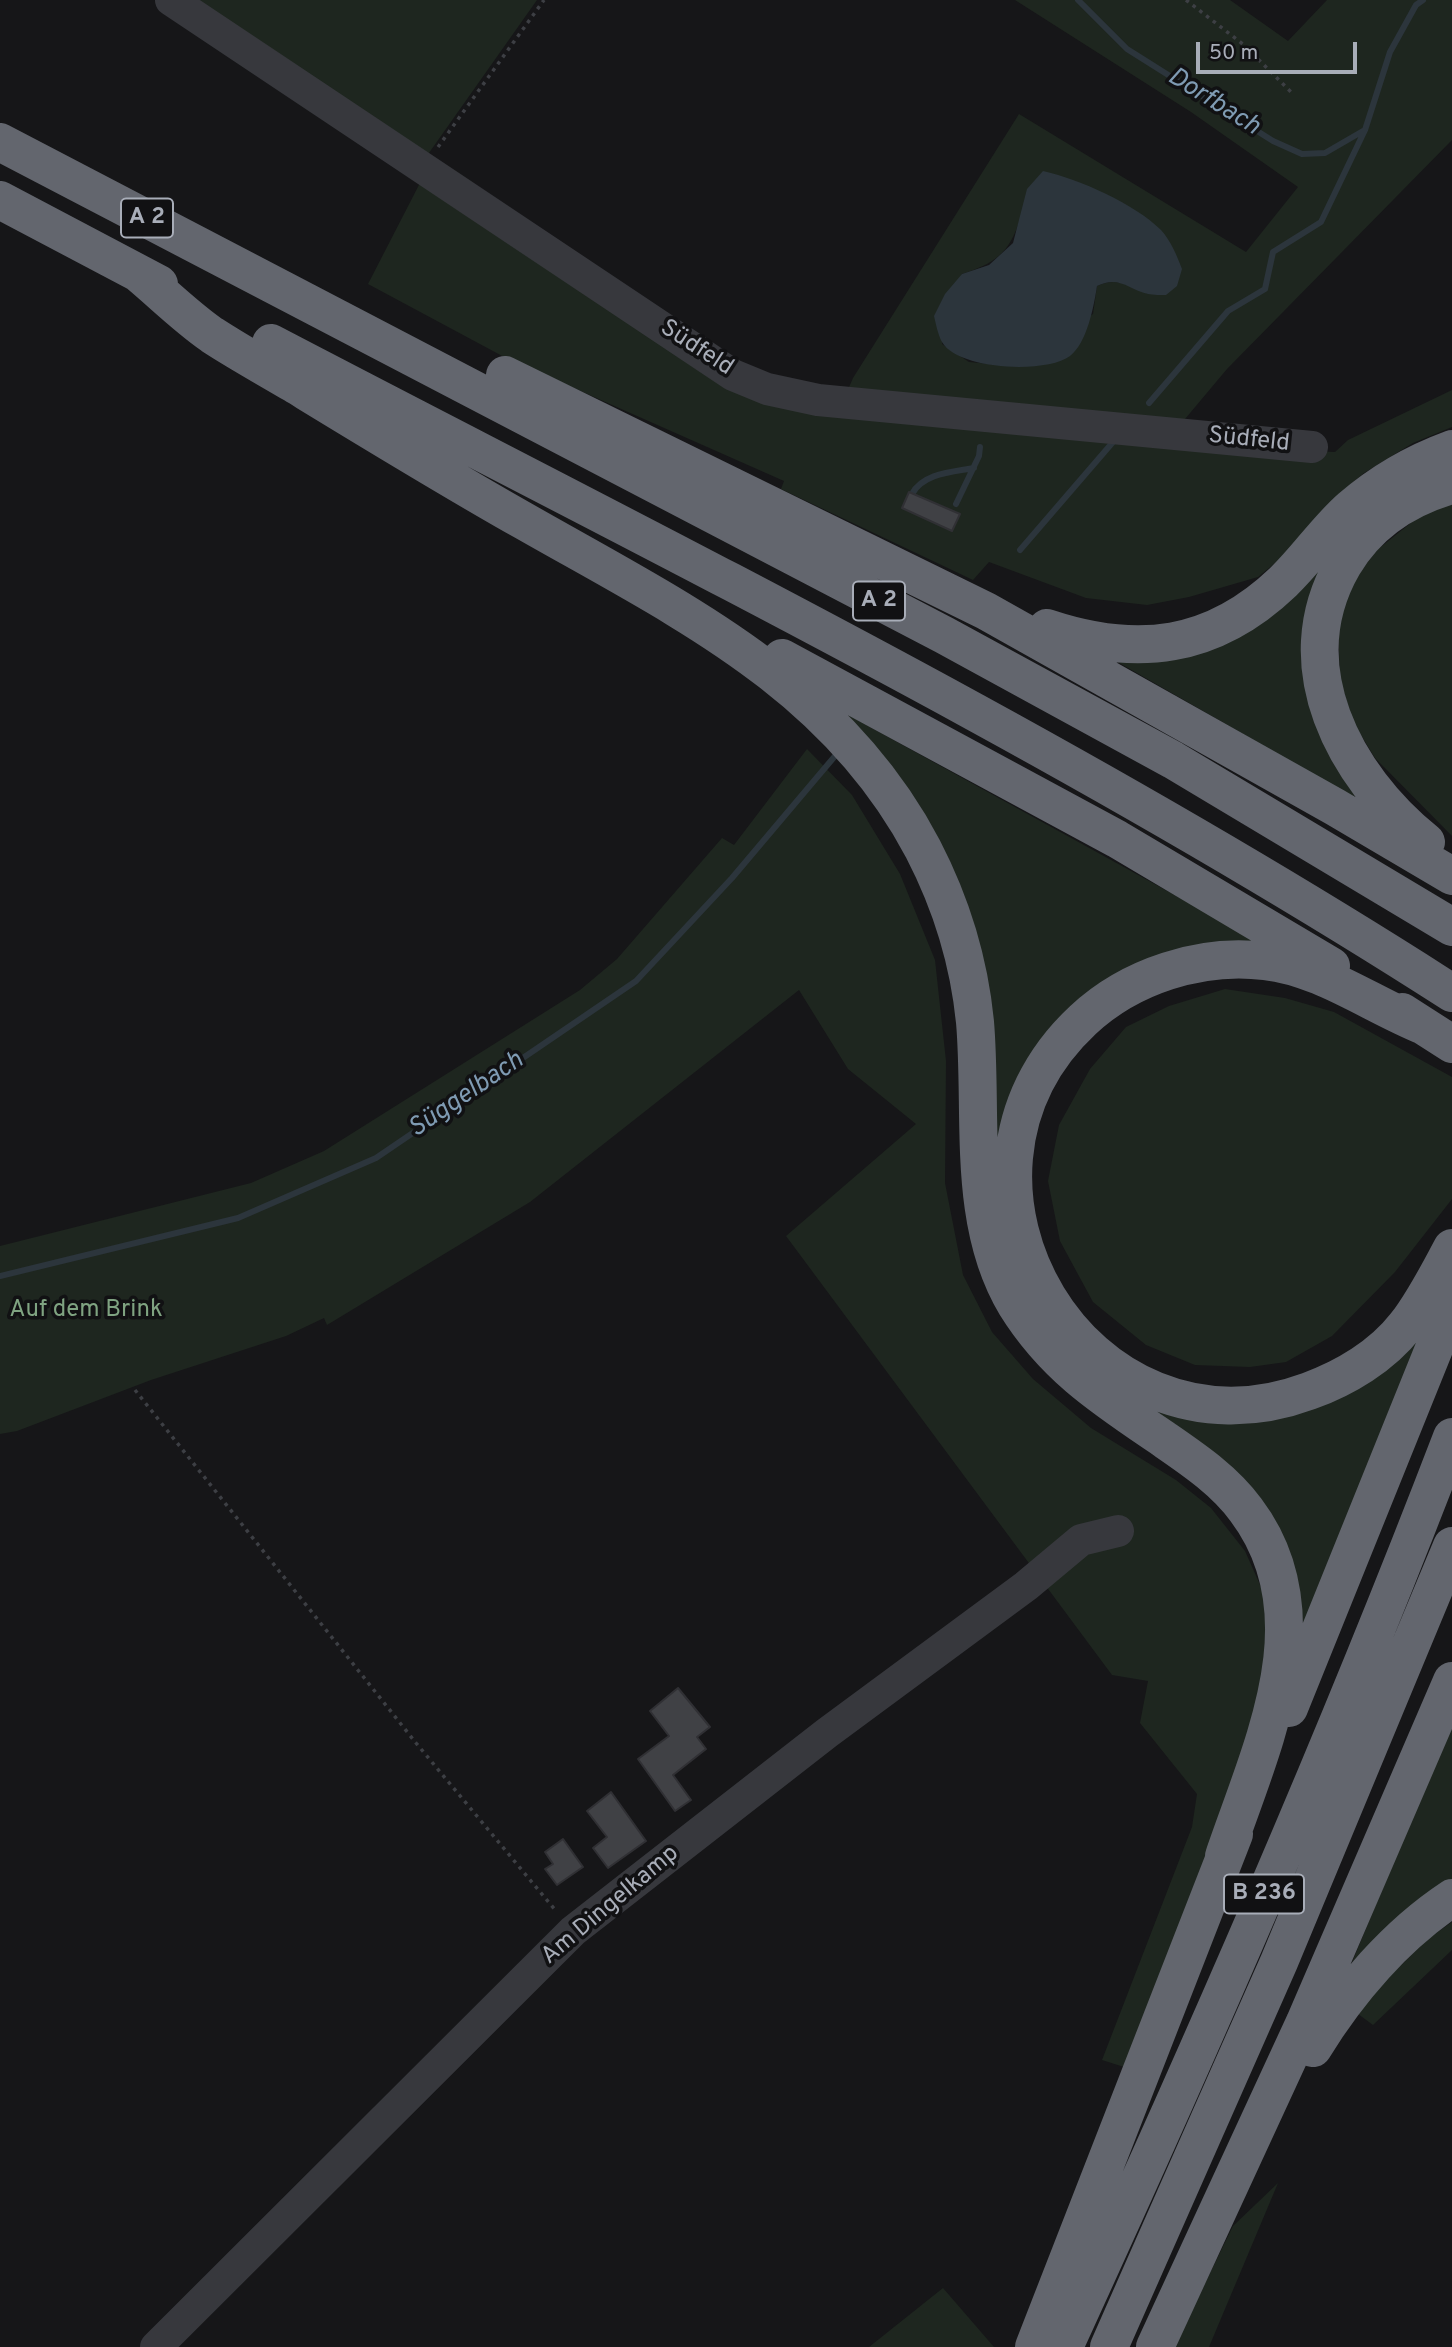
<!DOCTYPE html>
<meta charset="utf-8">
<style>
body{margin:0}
#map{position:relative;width:1452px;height:2347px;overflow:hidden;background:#161618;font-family:Overpass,sans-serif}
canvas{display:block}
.scale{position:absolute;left:1196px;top:42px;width:161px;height:32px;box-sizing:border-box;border:4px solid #a8adb8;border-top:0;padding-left:9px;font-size:21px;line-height:24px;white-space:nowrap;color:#a8adb8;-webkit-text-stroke:5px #111113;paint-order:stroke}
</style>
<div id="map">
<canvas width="1452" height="2347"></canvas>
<div class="scale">50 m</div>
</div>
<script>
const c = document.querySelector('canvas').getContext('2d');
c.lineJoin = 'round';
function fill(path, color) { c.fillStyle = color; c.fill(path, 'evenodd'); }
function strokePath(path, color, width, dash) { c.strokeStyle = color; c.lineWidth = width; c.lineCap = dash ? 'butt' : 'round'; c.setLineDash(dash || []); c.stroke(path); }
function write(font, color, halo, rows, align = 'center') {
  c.font = font + ' Overpass,sans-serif'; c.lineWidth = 7; c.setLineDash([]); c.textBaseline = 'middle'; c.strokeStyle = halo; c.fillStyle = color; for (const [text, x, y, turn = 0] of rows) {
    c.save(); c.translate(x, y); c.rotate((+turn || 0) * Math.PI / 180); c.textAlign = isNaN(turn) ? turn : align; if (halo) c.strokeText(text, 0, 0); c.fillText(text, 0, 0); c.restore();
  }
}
fill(new Path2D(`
 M184,0H537L424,160Z
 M1015,0H1230L1288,41L1327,0H1452V140L1227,369L1180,425L1285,450L1335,452L1348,440L1452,390V427L1413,443L1364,473L1340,493L1280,559L1258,577L1189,597L1147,605L1086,598L989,562L973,580L781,489L784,481L506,358L368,284L421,181L733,383L840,408L853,378L1019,114L1246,252L1298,187L1191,112ZM1020,219L1148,294C1129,285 1116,277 1097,286L1093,314L1011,366L969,362L942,344L962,274C995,263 1009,254 1020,219Z
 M1452,504V836L1375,758L1353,722L1340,679L1338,628L1350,585L1377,550L1422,514Z
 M1341,533L1313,595L1372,808L1109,657H1138Z
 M830,705L1267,946C1184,943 1114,963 1060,1028C1031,1063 1010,1106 1003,1151C978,1307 1135,1448 1286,1411C1311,1404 1338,1396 1359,1382C1381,1367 1400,1348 1419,1330L1423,1332L1304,1630C1300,1602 1298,1569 1285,1544C1226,1424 1070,1402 1015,1278C977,1193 1000,1096 989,1006C977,917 935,826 878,757C863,739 846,722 830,705Z
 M807,749L852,795L900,874L935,960L946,1061L945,1183L963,1275L992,1332L1033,1379L1091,1428L1176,1480L1211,1508L1245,1551L1269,1605L1262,1713L1124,2067L1102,2060L1192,1827L1197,1794L1140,1723L1148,1681L1112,1675L786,1236L916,1124L848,1069L799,990L530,1202L327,1325L324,1318L286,1336L151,1380L17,1431L0,1434V1246L251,1183L324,1151L580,990L617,959L722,838L734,845Z
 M1225,989L1285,998L1334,1012L1452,1077V1199L1395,1272L1332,1336L1286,1362L1250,1367L1195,1365L1146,1345L1093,1302L1060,1241L1048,1181L1059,1125L1090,1069L1126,1027L1169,1006Z
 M1452,1720V1888L1341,1989Z
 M1452,1922V1950L1373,2025L1354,2011L1429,1938Z
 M1278,2183L1209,2347H1174L1233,2226Z
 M943,2288L994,2347H869Z`), '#1e261f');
fill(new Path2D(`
 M1043,171C1079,179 1135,204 1161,230C1171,241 1177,256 1182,269L1177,286L1166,295C1161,295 1153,295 1148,294C1128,289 1119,275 1097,286C1094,306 1087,343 1070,356C1046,374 958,370 942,342C938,335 936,324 934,316L945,294L962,274L989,265L1013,243L1027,189Z`), '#2c353c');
strokePath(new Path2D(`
 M1078,0L1127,49L1273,141L1302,154L1325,153L1363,131
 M1149,403L1228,311L1265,289L1273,252L1321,222L1365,130L1390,52L1416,5L1423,0
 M912,494C923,473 953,472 974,468
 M956,504L979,456L980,447
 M1020,550L1113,442
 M0,1276L238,1218L376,1158L636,981L732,878L835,756`), '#2c353c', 6);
const building = new Path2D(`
 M909,492L960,514L952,531L902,508Z
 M678,1688L710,1727L697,1737L706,1749L673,1775L691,1800L675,1811L638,1759L669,1736L650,1711Z
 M611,1792L646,1841L608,1868L593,1848L607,1837L587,1811Z
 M563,1839L583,1867L557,1885L545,1869L553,1864L545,1852Z`);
fill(building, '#404145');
strokePath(building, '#303034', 2);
strokePath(new Path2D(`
 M1186,0L1244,45L1292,93
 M438,147L544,0
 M135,1390L416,1743L556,1911`), '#3d3f44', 3.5, [3.5, 5]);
strokePath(new Path2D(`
 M171,0L733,375L767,389L818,400L1312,447
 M156,2347L573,1931L827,1733L1026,1586L1081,1540L1118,1531`), '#37383d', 32);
strokePath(new Path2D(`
 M0,142L944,635L1173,760L1452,927
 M0,200L159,284
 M138,273C162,293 186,317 212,335C238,352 267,368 294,384C371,431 446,477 524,521C680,610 836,683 923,849C951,903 969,961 975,1022C983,1115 966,1222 1016,1305C1055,1368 1106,1400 1165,1440C1194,1460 1225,1481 1246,1510C1326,1616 1261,1747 1224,1856
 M271,343C669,551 1074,750 1452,993
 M505,375L986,611L1335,807L1452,876
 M1047,628C1137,658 1213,649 1283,582C1307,559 1326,530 1351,508C1382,481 1414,463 1452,449
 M782,658L1117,839L1331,966
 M1426,842C1344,776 1285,665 1343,565C1368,523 1406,498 1452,485
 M1402,1012L1452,1044
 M1424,1026C1372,1005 1321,967 1265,961C1201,953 1130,976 1083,1020C910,1181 1086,1474 1309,1391C1345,1378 1382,1356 1406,1325C1424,1302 1438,1274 1452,1248
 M1289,1708L1452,1304
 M1313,2048C1348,1991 1396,1935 1452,1898
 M1034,2347L1234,1834
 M1064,2347C1201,2048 1334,1745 1452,1437
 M1109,2347L1279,1962L1452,1546
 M1155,2347L1305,2022L1452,1681`), '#63666e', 38);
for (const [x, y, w] of [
 [147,218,52],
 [879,601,52],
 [1264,1894,80]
]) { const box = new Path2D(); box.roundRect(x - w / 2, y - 19.5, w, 39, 5); c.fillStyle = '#111113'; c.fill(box); strokePath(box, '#a8adb8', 2); }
write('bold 23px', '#a8adb8', null, [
 ["A 2",147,218],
 ["A 2",879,601],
 ["B 236",1264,1894]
]);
write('24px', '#a8adb8', '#111113', [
 ["Südfeld",696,349,33],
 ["Südfeld",1249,441,6],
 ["Am Dingelkamp",611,1906,-40]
]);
write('24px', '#7fa381', '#111113', [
 ["Auf dem Brink",86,1311]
]);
write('italic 26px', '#7f9bb3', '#111113', [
 ["Dorfbach",1213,103,32],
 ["Süggelbach",467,1096,-34]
]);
</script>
